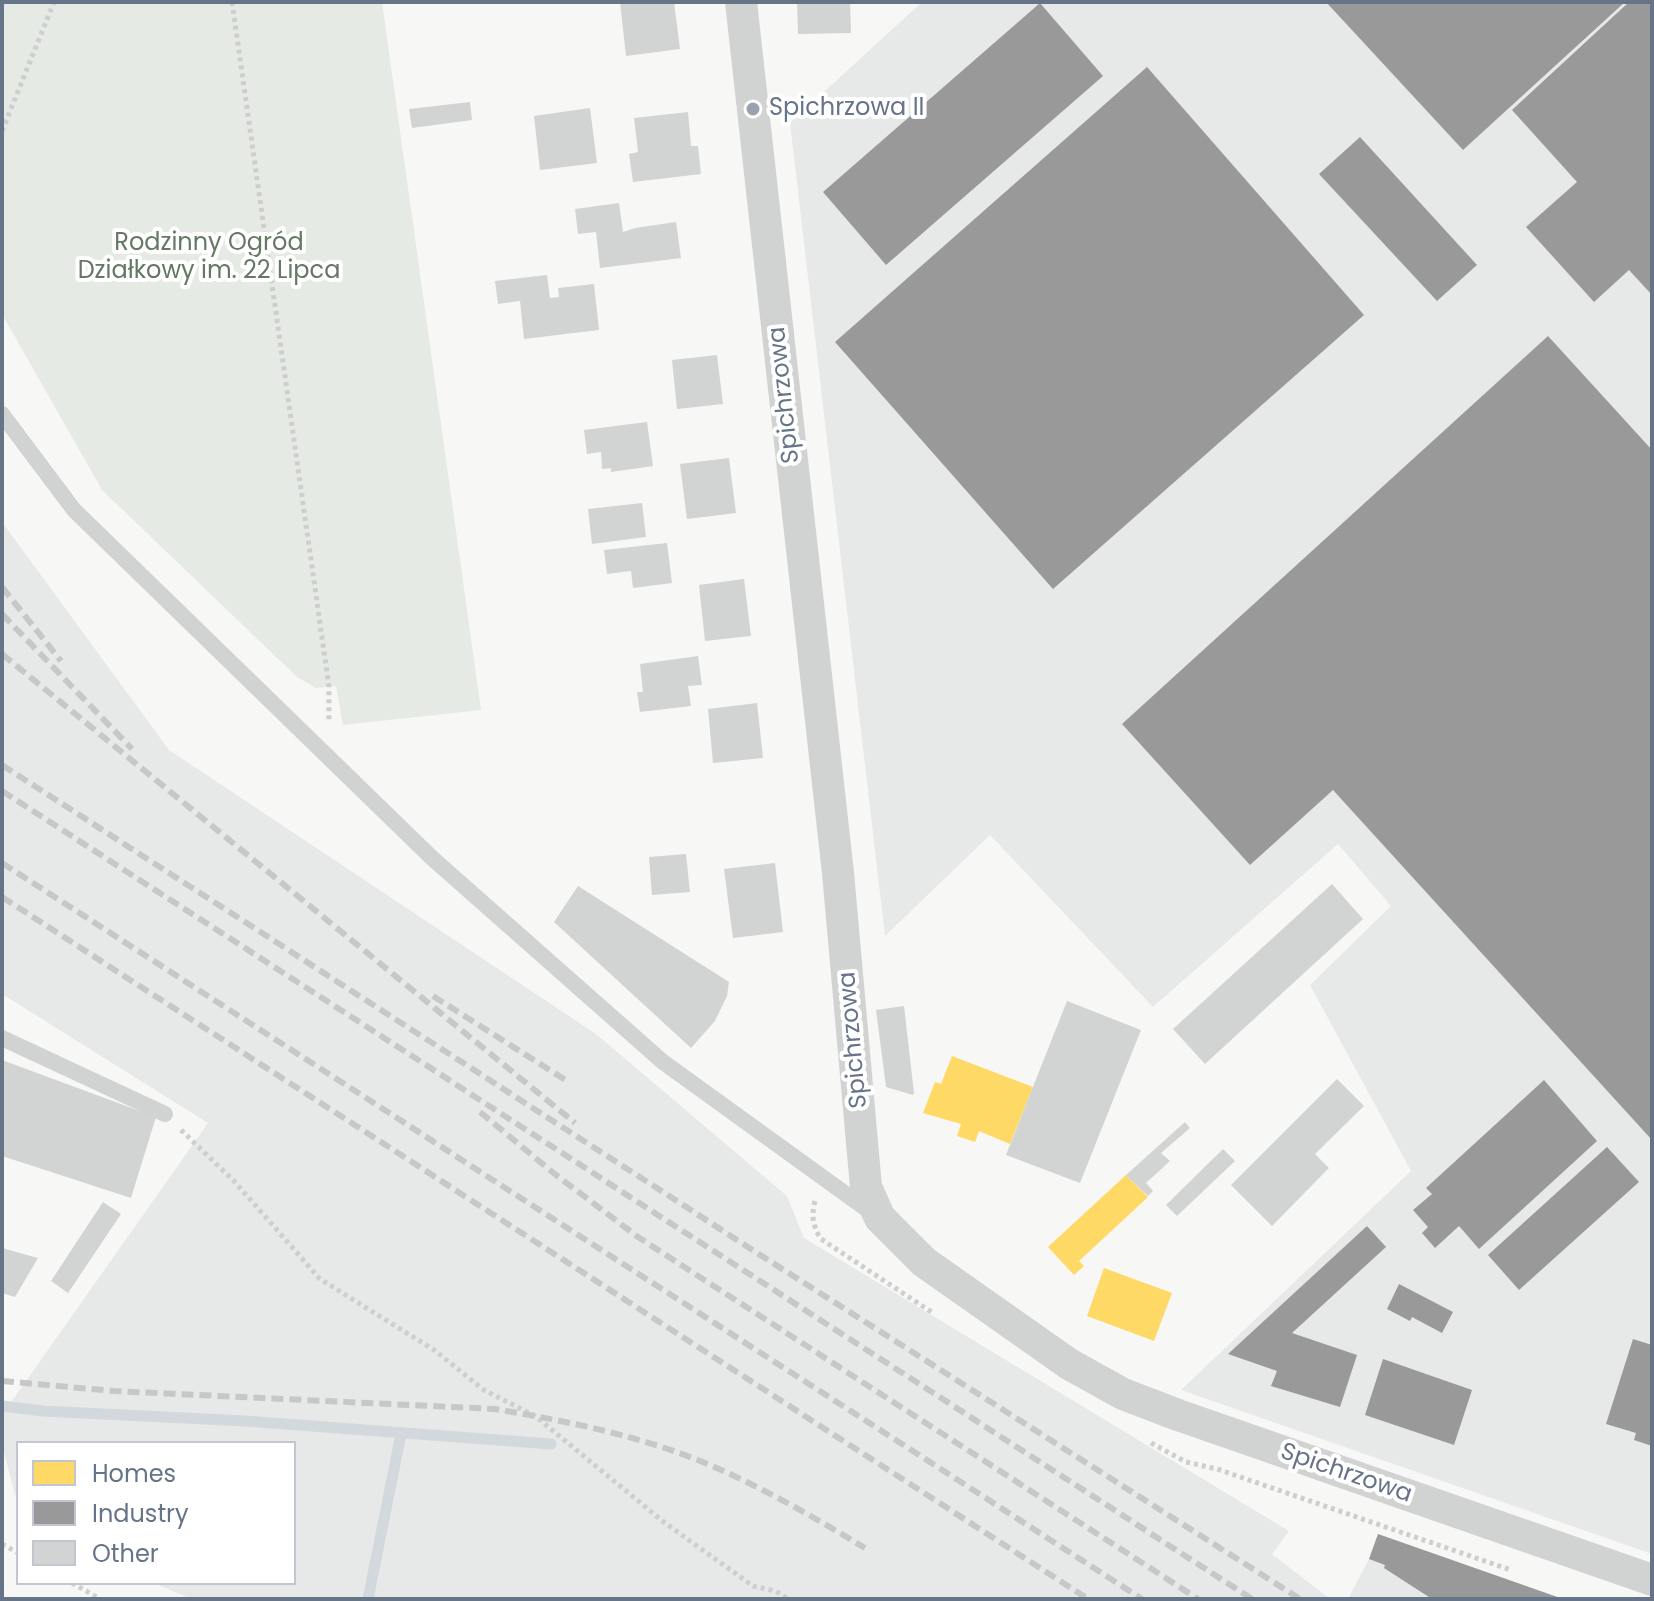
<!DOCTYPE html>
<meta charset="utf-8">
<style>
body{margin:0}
#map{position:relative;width:1654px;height:1601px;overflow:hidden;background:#f7f7f6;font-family:Poppins,sans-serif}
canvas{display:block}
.frame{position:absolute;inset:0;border:4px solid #667487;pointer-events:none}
.legend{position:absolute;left:16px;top:1441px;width:280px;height:144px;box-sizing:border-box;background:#fff;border:2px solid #c2c7cf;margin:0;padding:10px 14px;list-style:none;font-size:24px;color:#667487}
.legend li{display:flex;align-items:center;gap:16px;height:40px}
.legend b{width:40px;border:2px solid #c2c7cf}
</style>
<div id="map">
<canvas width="1654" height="1601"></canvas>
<div class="frame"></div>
<ul class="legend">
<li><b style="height:22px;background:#ffd966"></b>Homes</li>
<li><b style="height:22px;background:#999"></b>Industry</li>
<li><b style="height:22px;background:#d2d3d3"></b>Other</li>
</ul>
</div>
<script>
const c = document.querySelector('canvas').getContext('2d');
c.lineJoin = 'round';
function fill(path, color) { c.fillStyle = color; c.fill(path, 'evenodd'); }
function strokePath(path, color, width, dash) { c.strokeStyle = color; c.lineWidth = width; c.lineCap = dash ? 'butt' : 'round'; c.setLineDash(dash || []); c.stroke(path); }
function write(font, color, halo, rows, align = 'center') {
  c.font = font + ' Poppins,sans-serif'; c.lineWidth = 8; c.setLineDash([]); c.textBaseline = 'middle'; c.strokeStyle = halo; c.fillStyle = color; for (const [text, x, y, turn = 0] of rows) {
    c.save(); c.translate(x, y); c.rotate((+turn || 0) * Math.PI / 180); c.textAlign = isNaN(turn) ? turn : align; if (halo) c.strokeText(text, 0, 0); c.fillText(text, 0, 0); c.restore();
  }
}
fill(new Path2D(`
 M922,2H1652V1554L1181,1390L1411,1171L1310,985L1391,906L1338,844L1153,1007L990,835L885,936L790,123Z
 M2,522L169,750L596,1034L787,1196L804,1238L1289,1531L1272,1554L1330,1599H191L154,1583H294V1443H18V1505L2,1445V1415L208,1123L2,994Z
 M1378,1534L1564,1599H1348L1369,1559Z`), '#e7e9e8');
fill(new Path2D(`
 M2,2H382L481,710L343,725L336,686L316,688L297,677L102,490L2,314Z`), '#e6eae4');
fill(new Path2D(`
 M952,1056L1033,1087L1010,1144L979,1131L975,1142L957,1136L961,1124L923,1113L935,1082L941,1084Z
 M1126,1175L1148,1197L1079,1261L1084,1266L1074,1275L1048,1247Z
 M1104,1268L1172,1293L1154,1341L1087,1316Z`), '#ffd966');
fill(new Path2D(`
 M1326,2H1625L1463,150Z
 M1629,2H1652V295L1629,270L1594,302L1526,227L1577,182L1512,110Z
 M1040,3L1103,76L886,265L823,192Z
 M1147,67L1364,315L1053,589L835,342Z
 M1360,137L1477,265L1437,301L1319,174Z
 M1548,336L1652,450V1140L1333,790L1250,865L1122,724Z
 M1544,1080L1597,1141L1479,1249L1459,1226L1435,1248L1422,1233L1428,1227L1413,1210L1432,1194L1426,1188Z
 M1607,1147L1639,1182L1519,1290L1488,1255Z
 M1367,1226L1386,1247L1292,1333L1357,1355L1340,1407L1271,1386L1277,1371L1228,1354Z
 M1399,1284L1453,1312L1442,1333L1412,1317L1410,1321L1387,1309Z
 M1633,1339L1652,1345V1446L1634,1440L1636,1433L1606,1424Z
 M1383,1359L1472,1390L1454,1445L1365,1415Z
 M1378,1534L1563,1599H1432L1384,1568L1385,1565L1369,1559Z`), '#999');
strokePath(new Path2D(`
 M2,1406L43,1411L245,1421L551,1444
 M368,1599L401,1434`), '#d2d8db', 11);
fill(new Path2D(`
 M620,2H674L680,49L626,56Z
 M797,2H850L851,33L798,34Z
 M470,102L472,120L412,128L409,109Z
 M590,108L597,163L540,170L534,116Z
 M688,112L691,146H698L701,174L633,182L629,154L638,152L634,118Z
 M619,203L623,232L635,228L676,222L681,258L600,268L596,232L578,234L575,209Z
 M547,275L550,298L559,297L558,288L594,284L599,330L524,339L520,301L498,304L495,281Z
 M717,355L723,404L677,409L672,360Z
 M647,422L653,466L611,472V468L602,469L601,452L587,454L584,430Z
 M729,458L736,513L687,519L680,464Z
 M642,503L646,537L592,544L588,509Z
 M667,543L672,583L633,588L631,571L607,574L604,550Z
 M744,579L751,636L705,641L699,585Z
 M698,656L702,685L688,686L691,706L640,712L637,692H643L640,664Z
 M757,703L763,758L713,763L708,709Z
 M686,854L690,892L652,895L649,857Z
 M775,863L783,932L733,938L724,869Z
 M1332,884L1363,919L1205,1064L1173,1029Z
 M578,886L729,982L727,996L715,1021L691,1048L554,922Z
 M1067,1001L1141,1030L1080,1183L1006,1155Z
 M904,1006L914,1093L913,1095L886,1087L876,1010Z
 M2,1060L156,1117L131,1198L2,1156Z
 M1337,1079L1364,1106L1315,1154L1329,1168L1272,1226L1231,1185Z
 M1185,1122L1190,1128L1161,1153L1170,1161L1146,1183L1153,1191L1148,1196L1126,1175Z
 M1223,1149L1235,1161L1177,1216L1166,1205Z
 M103,1202L121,1214L68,1293L51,1281Z
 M2,1248L38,1258L15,1297L2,1293Z`), '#d2d3d3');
strokePath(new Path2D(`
 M232,2L329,687V722
 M2,131L54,2
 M181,1130L233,1180L320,1279L434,1350L484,1390L535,1416L665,1523L753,1586L775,1591L789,1599
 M815,1201C811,1216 813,1227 821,1239L933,1313
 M1151,1443L1186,1462L1217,1469L1511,1570
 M2,1544L18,1553
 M72,1583L100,1599`), '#cececf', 5, [4, 4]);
strokePath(new Path2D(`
 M2,414L74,510L432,858L663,1062L872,1213
 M2,1038L165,1114`), '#d1d2d2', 16);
strokePath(new Path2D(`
 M741,2L838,873L866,1187L880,1218L924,1262L1069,1364L1123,1394L1178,1415L1652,1580`), '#d1d2d2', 32);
strokePath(new Path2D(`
 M2,587L61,661
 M2,614L132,749
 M2,654L575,1123
 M2,765L765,1258L1300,1599
 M2,791L1252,1599
 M2,863L1142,1599
 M2,897L1088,1599
 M433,996L567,1081
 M480,1112L556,1175L638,1237L1198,1599
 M2,1381L114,1391L495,1409C554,1419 611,1430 668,1449C738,1473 802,1510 865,1548`), '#c7c7c8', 6, [12, 6]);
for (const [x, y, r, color] of [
 [753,109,8,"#99a2ae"]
]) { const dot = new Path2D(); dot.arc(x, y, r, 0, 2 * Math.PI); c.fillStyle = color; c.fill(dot); strokePath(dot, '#fff', 3); }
write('24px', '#667487', '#fff', [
 ["Spichrzowa II",769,109]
], 'left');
write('24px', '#637961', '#fff', [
 ["Rodzinny Ogród",209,244],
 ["Działkowy im. 22 Lipca",209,272]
]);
write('24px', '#667487', '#fff', [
 ["Spichrzowa",785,395,-96],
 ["Spichrzowa",854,1040,-95],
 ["Spichrzowa",1346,1474,19]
]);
</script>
